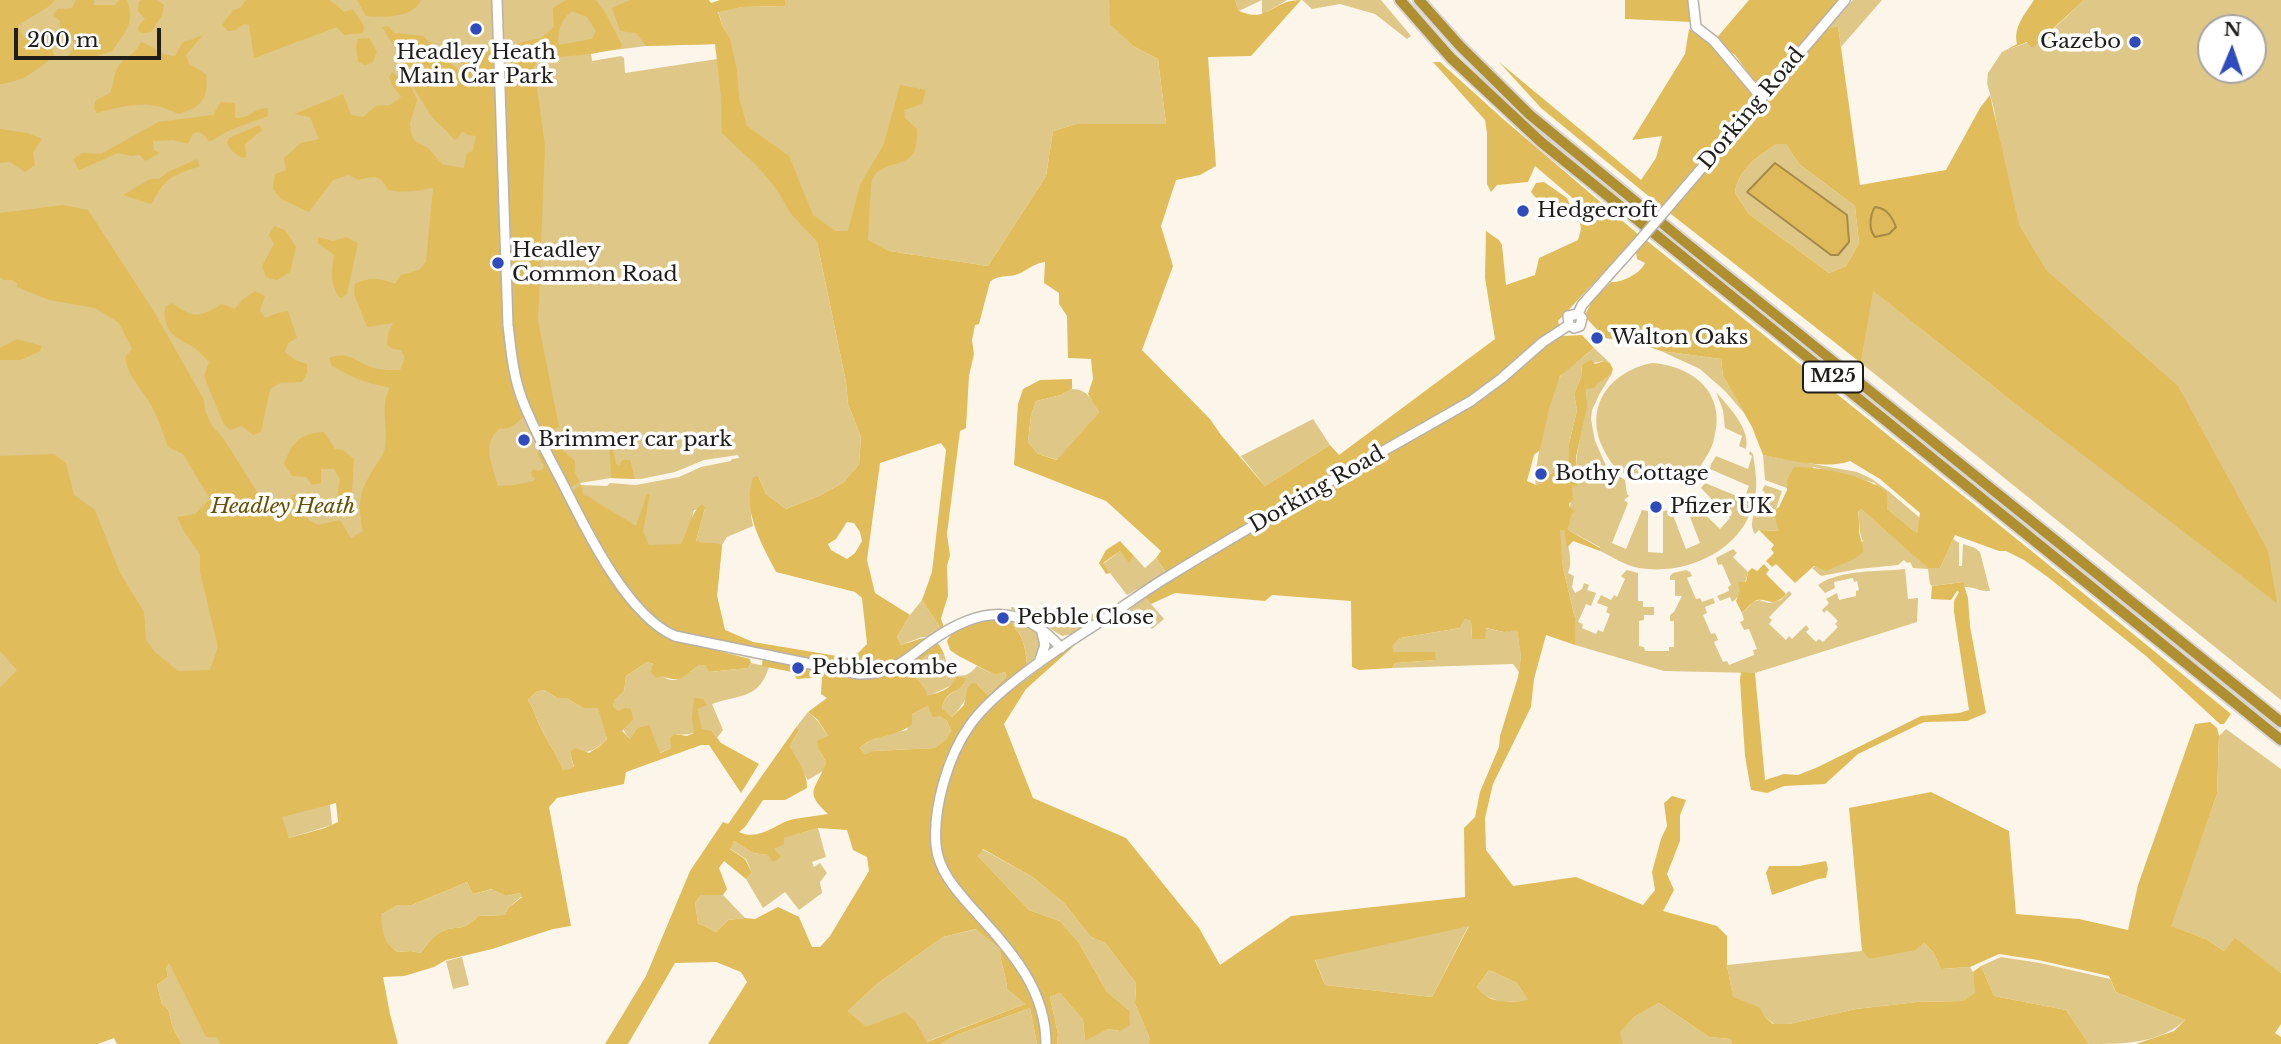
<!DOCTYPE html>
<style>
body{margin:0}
#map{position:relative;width:2281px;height:1044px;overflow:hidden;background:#fbf6e9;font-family:"Libre Baskerville",serif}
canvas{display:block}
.north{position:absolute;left:2197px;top:14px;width:70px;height:70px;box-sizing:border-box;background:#fff;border:2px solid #a6a5a3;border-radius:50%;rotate:2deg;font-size:19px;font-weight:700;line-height:28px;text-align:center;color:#201e1a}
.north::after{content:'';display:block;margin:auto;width:24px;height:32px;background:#2f4bbc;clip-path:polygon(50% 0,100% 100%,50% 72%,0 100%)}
.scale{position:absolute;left:14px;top:28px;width:147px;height:32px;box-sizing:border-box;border:4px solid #201e1a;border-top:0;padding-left:9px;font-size:21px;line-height:24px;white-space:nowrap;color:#201e1a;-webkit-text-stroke:5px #fff;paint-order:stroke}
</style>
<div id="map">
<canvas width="2281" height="1044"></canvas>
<div class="north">N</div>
<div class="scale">200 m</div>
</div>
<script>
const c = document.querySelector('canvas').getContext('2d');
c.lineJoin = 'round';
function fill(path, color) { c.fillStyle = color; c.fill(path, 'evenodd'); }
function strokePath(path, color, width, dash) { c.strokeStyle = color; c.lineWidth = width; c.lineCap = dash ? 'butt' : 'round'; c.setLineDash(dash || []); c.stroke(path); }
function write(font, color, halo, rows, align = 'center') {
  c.font = font + ' "Libre Baskerville",serif'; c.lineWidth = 7; c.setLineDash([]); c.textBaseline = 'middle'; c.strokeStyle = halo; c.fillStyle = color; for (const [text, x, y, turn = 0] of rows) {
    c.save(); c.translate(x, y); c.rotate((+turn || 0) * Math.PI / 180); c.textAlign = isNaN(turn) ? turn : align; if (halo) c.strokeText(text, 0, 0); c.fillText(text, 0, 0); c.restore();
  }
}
fill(new Path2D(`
 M0,0H704L723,28L718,11L742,7L784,6L785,0H1109L1111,24L1133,46L1158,59L1166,124H1076L1053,131L1046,176L988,266L889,251L848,231L808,232L817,242L846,382L848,404L861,437L859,464L844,482L821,495L786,509L766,494L758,476L751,516L753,526L727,537L722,545L717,596L723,622L714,631L713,650L639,631L330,805L332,825L289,838L284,827L0,961ZM720,44L717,59L625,73L624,58L621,56L592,61L591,53L646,46ZM738,455L739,458L732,459L731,461L701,467L679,477L636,485L610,483L607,486L581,485L580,483L611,478L641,479L675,472L704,460ZM705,508L696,541L682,544L690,527L694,510Z
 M1235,0H1293H1287L1262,15V0L1239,11Z
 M1302,0H1381L1411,36L1407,39L1375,14L1340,4L1312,9Z
 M1853,0H1882L1841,47L1838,26L1827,29Z
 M2084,0H2281V700L1861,363L1872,290L2003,394L2022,276L1994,109L1987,83L1988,73L2002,52L2047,35ZM2211,28H2253V70H2211Z
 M1777,144H1786L1799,164L1855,206L1859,243L1846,266L1829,273L1749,214L1735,193C1738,170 1757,156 1777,144Z
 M1594,348L1610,363L1604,361L1582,365L1581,377L1574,394L1577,410L1569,444L1570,468L1550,474L1544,483L1536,485C1533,470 1551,390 1560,377C1564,370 1587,355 1594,348Z
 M1661,351L1721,359L1723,376L1744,413L1725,391L1700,369Z
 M1652,363C1694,366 1727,394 1714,439C1711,453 1702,461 1697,473L1670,470L1642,480L1639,474C1634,472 1629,475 1624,473C1614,469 1607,457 1603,448C1583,406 1611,371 1652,363Z
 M1611,375L1599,395L1592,410L1591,419L1595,441L1607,468L1625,480L1627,494L1629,496L1624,500L1628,503L1612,543L1626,549L1642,510L1648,511V552L1663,553V511L1671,510L1686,549L1700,543L1685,504L1691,501L1720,529L1730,518L1701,488L1705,483L1744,499L1749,486L1710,469L1711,464L1716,456L1748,469L1752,456L1749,454L1750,451L1753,454C1755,469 1758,482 1755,497C1746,549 1688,576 1639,568C1624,565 1613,557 1600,551V547L1568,530L1572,487L1581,475L1576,470C1576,442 1588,417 1586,389Z
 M1072,389C1088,389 1092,400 1099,412L1058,460L1038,454L1028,442L1031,415L1036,401L1061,395Z
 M1716,392C1728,406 1751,429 1746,449L1739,446L1742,436L1725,428L1723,410Z
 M1313,419L1330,445L1265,486L1241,456Z
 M1763,455L1857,472L1872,479L1887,490L1920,518L1917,533L1887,509L1875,483L1814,467L1787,480V488L1765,480Z
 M1765,485L1782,491L1776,509L1773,511L1780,531L1759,530L1755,534C1746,521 1760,505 1765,492L1762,490Z
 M1861,509L1929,568H1940L1953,539L1959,543V566H1962L1963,544L1975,548L1980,552L1990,591C1980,592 1974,586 1964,587L1962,582L1932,586L1930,584L1928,569L1913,568L1910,562L1907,563L1904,560L1898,565L1858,569L1821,576L1812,568L1863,541C1858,531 1860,522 1858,510Z
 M1559,529L1564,530C1567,544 1574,559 1568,573L1574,576L1572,587L1575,593L1582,589L1584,583L1589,585L1587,590L1596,593L1591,606L1586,604L1578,622L1583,624L1582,628L1596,634L1598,630L1603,632L1610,614L1606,612L1608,607L1597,603L1601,595L1611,600L1614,595L1617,597L1625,579L1621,576L1627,570L1638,573V601H1643V607H1654V615H1644V620L1639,621V646L1644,647L1645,651H1669V647H1674V621H1670V615L1674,612L1682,596H1675V580H1670V576L1673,573L1686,570L1690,572L1692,576L1687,578L1696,599L1700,598L1702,602L1713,598L1715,603L1705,607L1707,613L1703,615L1711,634L1715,633L1718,640L1714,642L1723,662L1727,661L1729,665L1754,655L1753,650L1757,649L1749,629L1744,630L1740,622L1744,620L1742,613L1753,602L1759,600L1769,603L1781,600L1789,591L1792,594L1769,617L1772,620L1769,624L1786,640L1789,636L1792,639L1806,625L1809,629L1806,632L1816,642L1819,639L1823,642L1838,627L1835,624L1838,621L1827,610L1824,613L1822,610L1829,603L1826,599L1837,593L1839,600L1856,596V591L1859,590L1857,581L1854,582L1853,578L1834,582L1835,588L1825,593L1818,585C1841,569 1878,572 1905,569L1908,599L1918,598L1917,622L1755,673L1664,671L1575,645V618L1563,568Z
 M1733,549L1737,553L1733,557L1748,572C1746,582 1741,597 1732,602L1730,597L1720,601L1717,596L1729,591L1728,587L1731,585L1722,564L1718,565L1716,558Z
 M1120,551L1129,562L1134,556L1145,568L1156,558L1166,573L1127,595L1103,564Z
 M1145,597L1164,619L1152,629L1144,620L1138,621L1129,610Z
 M922,600L941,629L931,637H922L901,645L897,637L910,615Z
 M1011,607C1049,615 1070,627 1107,608V612L1077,633L1062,636L1030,616L1012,611Z
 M1011,619C1039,625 1055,644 1027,665C1026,655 1025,644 1020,635C1016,629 1013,627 1011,619Z
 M1465,619L1471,621L1472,639L1485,628L1504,632L1517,629L1521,657L1519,672L1513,664L1392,668L1395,663L1435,660V652H1392L1391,646L1400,638L1460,628Z
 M929,654H944L950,674C962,677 968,677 977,666L995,675L1005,672L1006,677L988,695L977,684C966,695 963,706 952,717L942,708C945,693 955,693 964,684L952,685L927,697L915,676L916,662Z
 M647,662C655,664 655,667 660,673C674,689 687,674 699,665H705L710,672L748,668L751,663L769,667C759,699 741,694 712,704L723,730L717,738L712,731C696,729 691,737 674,734L671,748L659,753L648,727L630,739C618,726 623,716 613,706L615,698L624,691L626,676Z
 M544,690L557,698H567L583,708H599L607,739C594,752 589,753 570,752L574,768L563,772C557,754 547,742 540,726C535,716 534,709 528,700L536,692Z
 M928,706L947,721L951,731L948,739L935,748L874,751L865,754L860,748C868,739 894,732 907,730L912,714Z
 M808,712L818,721L828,736L819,750L826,762L823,771L808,780L797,763L790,746L799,730L797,726Z
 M2226,729L2281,769V973L2235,939L2224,951L2206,939L2170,926L2217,794L2219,736Z
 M818,828L826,857L812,862L814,867L820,863L827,873L820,882L822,893L799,910L785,892L763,908L746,879L752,873L746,859L729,848L734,841L753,853L768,855L783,838Z
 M982,849L1034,878L1064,903L1091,937L1105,943L1136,983L1135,1004L1150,1039L1148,1044H1057L1058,1034L1050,997L1060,993L1083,1020L1085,1040L1108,1029L1120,1031L1129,1010L1107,992L1079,943L1060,921L1029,910L978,856Z
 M467,882L473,894L493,889L506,896L520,893L522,896L508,908L505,915L478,916C460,935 457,923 441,932C433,936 426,945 421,953L411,951L397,952C384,941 380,931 382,914L398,905H412Z
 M701,895H723L745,918L728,920L716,932L698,923L695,903Z
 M1469,925L1432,997L1325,985L1315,959Z
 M977,929L1000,949C1000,964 1006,973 1007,989L1025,1004L926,1042L916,1022L866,1028L848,1011L877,984L943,937Z
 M1924,943L1933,952L1941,969L1970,967L1973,972L1976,993L1963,1001L1917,1002L1856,1009L1789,1024H1774L1766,1018L1758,1007L1733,998L1727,965L1862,951L1869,959Z
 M462,957L469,985L453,989L446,961Z
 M2001,957L2040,963L2110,979L2116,992L2185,1020C2159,1044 2123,1044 2089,1044L2066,1010L1994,996L1981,966Z
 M169,962L206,1036L216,1037L220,1044H182L173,1028L168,1009L162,1004L157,985L168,977L166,967Z
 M1489,970L1517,983L1529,1001L1502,1002L1482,995L1477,987Z
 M1659,1003L1709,1037L1730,1039L1732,1044H1623L1619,1032L1634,1017Z
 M1030,1008L1037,1044H941L956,1035Z`), '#dfc787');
fill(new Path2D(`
 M0,0H55L48,7L18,25C25,45 32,43 51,45L54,56C37,70 23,82 0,84Z
 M76,0H94V5H115L119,0H127C136,23 125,32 112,51L85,60L68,57L76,43C66,38 59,33 60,21L53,15L58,9L72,8Z
 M142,0H157L164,5L162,15L151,32L143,33L138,31L139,25L145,19L138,11L139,1Z
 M246,0H329L338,6L344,12L353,9L364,26L363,33L344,35L337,27L254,58L249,25L244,24L236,30L228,31L222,25L233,10L240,8Z
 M357,0H421C412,19 384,17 366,16Z
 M566,0H596L606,14L622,45L621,48L591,54L538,59L534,67L545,146L538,321L559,427L554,430L562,450L575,461V473L580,482L569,488L530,413L518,373L512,328L502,52L508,53L518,43L541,38L554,27L553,8ZM572,11L587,17L596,31L592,39L559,45C556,33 561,19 572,11Z
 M630,0H709L711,3L720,0H785V6L742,7L718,12L723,28L730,39L737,70L739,98L747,126L789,156L813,215L835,231H848L860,185L884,144L900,85L926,90L922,104L904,110L905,118L917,129C920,177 883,154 872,180C870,187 869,229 868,240L889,251L988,266L1046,176L1053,131L1076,124H1166L1158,59L1133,46L1110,24L1109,0H1235L1239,11C1269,24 1271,0 1301,0L1251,56L1208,57L1216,166L1200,175L1176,180L1161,226L1173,266L1142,350L1210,419L1221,435L1265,486L1330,445L1339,455L1495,339L1485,278L1486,231L1499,240L1502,245L1506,285L1535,275L1539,258L1578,240L1581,229L1578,211L1582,206L1535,166L1528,182L1497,185L1491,192L1487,184V133L1485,120L1433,62H1440L1502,118L1639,235L1558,321L1562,336L1582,335L1594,348L1560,376L1549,409L1540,450L1534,455L1527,481L1536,485L1543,483L1550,474L1569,468V444L1577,410L1574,394L1581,377L1582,365L1591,360L1595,364L1604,361L1610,363L1613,369L1611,375L1598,383L1594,388L1586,389L1587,407L1576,457V470L1583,480L1578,485L1572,487L1573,499L1569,504L1570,508L1575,511L1571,515L1568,530L1600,548V551L1573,541L1567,548L1564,530H1560L1563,568L1575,618V645L1546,635L1534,679L1531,707L1493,784L1485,818L1486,850L1513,886L1576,877L1643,905L1655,890L1652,872L1661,839L1667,826L1664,803L1672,796L1686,800L1680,815V841L1667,874L1674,890L1663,911L1717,926L1727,936V965L1733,997L1759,1007L1766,1018L1773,1024H1789L1856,1009L1917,1002L1963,1001L1975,993L1973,972L1981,966L1994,996L2066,1010L2089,1044H1732L1730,1039L1709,1037L1659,1003L1634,1017L1620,1032L1623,1044H1148L1150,1039L1135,1004L1136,983L1105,943L1091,937L1064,903L1034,878L983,849L978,856L1029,910L1060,921L1079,943L1107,992L1129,1010L1130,1025L1120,1031L1108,1029L1085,1041L1083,1020L1060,993L1050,997L1058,1034L1057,1044H1037L1030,1008L956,1035L941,1044H708L747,982L741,972L716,962L675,963L628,1044H605L646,976L690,871L723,822L728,824L797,726L799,730L790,746C796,759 808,774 807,788L785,800H763L745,827L739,832C760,842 775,823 794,819C805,817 817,816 828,814C802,790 817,790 826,762L819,750L817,741L828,736L818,720L808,712L827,698L821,694L822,677L797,679L792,672L762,666L763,653L672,632L645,611L592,537L572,493L577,487L581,485L583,495L587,496L636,526L647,494H650L643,531L649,545L681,544C688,531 691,512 702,504L705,508L696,541C708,545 712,541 722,545L717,596L725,630L753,642L849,658L858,653L867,644L862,598L855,592L776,572C761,542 742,512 753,477L758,476L766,494L786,509L821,495L844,482L859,464L861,437L848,404L846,382L817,242L792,215L775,187L757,166L722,133L721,96L715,44L646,46L636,33L620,31L612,8ZM1045,262L1044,283L1059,293V304L1067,316L1068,358L1091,359L1093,379L1088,394L1099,412L1057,460L1038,454L1028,442L1031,415L1036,401L1061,395L1072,389V379L1040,380L1023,389L1018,404L1014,465L1106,501L1161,551L1156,558L1171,580L1145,597L1151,604L1175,593L1265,601L1272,595L1351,601L1352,667L1359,670L1392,668L1395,663L1436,660L1435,652H1393L1392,646L1400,638L1460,628L1465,619L1471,621L1472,639H1485L1486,628L1504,632L1517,630L1521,657L1518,677L1500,736L1499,747L1480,792L1475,817L1464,828L1465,897L1291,916L1220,965L1199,928L1126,838L1033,798L1004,724L1026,689L1074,646L1067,649L993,704L972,726L1005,685L1027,665C1026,655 1025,644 1020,635C1016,629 1013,627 1011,619C991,619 957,622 947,641L950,650L957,655L995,675L1005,672L1006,677L988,695L977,684L972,683L967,689L964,705L952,717L942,708C946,687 962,695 966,678L957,677C950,690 940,692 927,696L926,691L915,676L916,662L929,654H944C933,628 922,640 901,645L897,637L910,615L875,593L867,560L880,463L941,443L946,450L932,572L922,600L941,629L944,628L941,618L948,596L947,566L950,555L947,534L960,431L966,428L969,376L974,354L972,340L975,325L979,324L990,282C998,274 1008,278 1018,274C1028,270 1034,263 1045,262ZM847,522L854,523L860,532L862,541L855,553L847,559L831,550L828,544L836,539ZM928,706L933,717L940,716L947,721L951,731L947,739L935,748L873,751L865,754L860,748C873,734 899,737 912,724V714ZM818,828L847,830L853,850L867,857L869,871L830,936L820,947H812L799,917L778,907L755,919L745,918L728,920L716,932L698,923L695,903L701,895H723L727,889L719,868L724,861L746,879L752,873L745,859L730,849L734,841L753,853L768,855L773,862L781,857L774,849L784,844V838ZM1469,926L1432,997L1325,985L1315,960ZM976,929L1000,949C1000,964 1006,973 1007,989L1025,1004L927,1042L916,1022L905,1012L866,1027L848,1011L877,984L943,937ZM1489,970L1517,983L1528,1000C1511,1003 1487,1004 1477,987Z
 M1625,0H1689L1692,22L1625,19Z
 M1749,0H1843L1766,88L1760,89L1735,55L1717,43L1760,94L1662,207L1541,108L1499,62L1641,180L1656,158L1662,136L1632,140L1685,54L1689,29L1714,41Z
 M2034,0H2084L2032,48L2027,42L2002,52L2017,44C2013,27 2025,14 2034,0Z
 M388,26L394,33L423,36L459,71L462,70L464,58L471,52L493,50L496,55L503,324L510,377L526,414C521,419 515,426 508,428C501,430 503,426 497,431C481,445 494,470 498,486L515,485L534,481L535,478L532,476L531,472L534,469L538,471L543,469L544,466L537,453L543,451L595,551L665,637L750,659L751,663L748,668L709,672L705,665H699C684,676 682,684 662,676L656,678L651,672L653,664L647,662L626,676L624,691L615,699L613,706L618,711L625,708L631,709L633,719L622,731L630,739L638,728L649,725L660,753L671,748L670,738L674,734L687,736L694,733L692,718L694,698L703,699L707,705L697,709L702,729L712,731L721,743L759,764L741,793L709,745H701L626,772L624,784L557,798L549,807L571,926L553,929L492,949L446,960L434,967L404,976L383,977L390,1014L398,1044H220L216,1037H206L169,963L166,967L168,977L157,985L162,1004L168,1009L173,1028L182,1044H117L114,1038L98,1044H0V688L17,670L0,651V456L54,454L66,463L74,495L95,510L120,573L144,612L146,640L156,653L178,671L210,670L218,647L200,572V554L185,533L177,517L195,514L210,499L183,454L168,447C163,432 158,419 151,405C142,389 127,375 125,357L132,349L119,323L95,308L49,300L17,287V283L12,280H4L0,277V213L63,205L88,210L153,310L204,400L205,411L212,426L223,438L276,522L291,511L292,495L310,492L308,520L318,525L340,520L351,538L363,531C357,502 359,493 374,468C378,462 384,455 385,448C389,428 379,406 390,388C382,385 374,385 366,382C354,378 343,372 332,366L329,358C352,350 356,364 377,369C384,370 392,370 400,370L405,358L401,350L393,349L387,345L388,334L393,323L367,327L354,294L355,284C369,277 380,278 395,284L401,275L419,270L426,262L433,188C418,191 404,193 388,190C379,173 375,176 358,180L349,175L333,180L309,212L281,199L273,189L275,174L286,170L284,158L301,143L319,139L310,117L294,114L343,94L351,115L363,117L376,106L390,105L401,97L391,84L389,77L392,72L412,89L417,100L410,123L411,134L415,141L428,148L442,164L464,168L467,153L473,151L476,136L468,135L462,131L458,138L454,140C448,129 436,124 430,114C419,97 412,82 397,67L403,61L382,27ZM544,690L557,698H567L583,708H598L607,739L600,746L589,753L575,748L570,752L574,767L563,771C557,754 547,742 540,726C535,716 534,709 528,700L536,692ZM336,803L338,822L325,828L289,838L282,817ZM467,882L473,894L492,889L506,896L520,893L522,897L508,908L505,915L478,916C460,935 457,923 441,932C433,936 426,945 421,953L411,951L397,952C384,941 381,931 382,914L398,905H412Z
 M1838,26L1860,185L1946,170L1980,108L1990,95L2019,225L2046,270L2178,386L2268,551L2277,603L2003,394L1873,291L1861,363L1671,214V211L1827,29ZM1777,144H1786L1799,164L1855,206L1859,243L1846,266L1829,273L1749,214L1735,193C1738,170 1757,156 1777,144Z
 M203,35L186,55L189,64L206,74C209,97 202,108 178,114C151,99 126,105 97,113L94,109L95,101L110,93C114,84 113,73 120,64C129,54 133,57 141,42C154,46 162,56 175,56L182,43Z
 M369,38L377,52L372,63L365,65L358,62L356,46L358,39Z
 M221,102L235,103V118C250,119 253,108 268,108V116L228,131L209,142C205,135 202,131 193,133L188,144L173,140L153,141L154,150L160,153L145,161L140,155L131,156L118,153L79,170L73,159L82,153L101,154L158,122L213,115Z
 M259,125L262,130L245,144L246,157L242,158L232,151L227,143L229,138Z
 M0,129L27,133L42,139L33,152L35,165L25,172L10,162L0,163Z
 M197,159L200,166C189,170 171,175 164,184C159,189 155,198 151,204L123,195L150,179H159L168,172Z
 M1544,182L1567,198L1570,205C1554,204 1541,207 1531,192L1536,183Z
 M274,226L285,230L296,247L290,272L277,280L266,277L262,266L274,244L269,235Z
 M318,237L333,241L346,237L358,243L347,294L340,298C329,282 332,273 334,255L318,243Z
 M1646,240L2034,553L2231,714L2224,724H2220L2146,656L2049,578L2024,560L2006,551H1999L1955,535L1940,568H1928L1861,509L1858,511C1859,518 1859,522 1859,529C1859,536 1863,543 1863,552L1854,559L1826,571L1814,566L1795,583L1776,564L1772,567L1766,561L1774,553L1771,549L1774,545L1759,530L1779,531L1773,511L1779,507L1787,490V480L1794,467C1822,467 1864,475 1887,492V509L1917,533L1920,513L1880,479L1850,461C1824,470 1790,460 1763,455L1752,427L1723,376L1721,359L1661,351L1640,344L1605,338L1588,320L1586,313L1592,301L1611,282C1622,283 1641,273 1645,263L1637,259L1636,252Z
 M255,291L265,296L260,311L265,318L278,313L288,311L297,338L288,343L285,352L295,360L307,364V373L302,382L280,383L270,389L261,432L253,435L242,426L230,430L223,423L204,376L209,362C204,357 198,350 192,346C173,337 163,330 165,307L172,303C195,319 198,318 222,304L235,309L242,300Z
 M17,339L42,346L40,351L21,360H0V348Z
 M324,432L335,449L343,450L354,459L352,492L345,501L337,498L340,479L334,469H321V483L312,485L306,477L292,476L284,464C292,442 301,433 324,432Z
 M609,439H612L615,446L613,451L616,464L620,465L622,460H630L635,479L611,478Z
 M1120,541L1134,556L1129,563L1120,551L1103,563L1110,573L1106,574L1099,563L1106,550Z
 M1764,564L1769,570L1766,574L1786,594C1772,610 1766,596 1755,601C1750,604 1745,610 1742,613L1736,601L1740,591L1738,582H1746L1748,572L1752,568L1757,571Z
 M1963,582L1968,598L1970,626L1986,713L1967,721L1924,722L1858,754L1825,784L1784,786L1767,793L1751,790L1745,756L1740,680L1741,672L1755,673L1765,780L1784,774L1798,775L1818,767L1921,716L1959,713L1969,710L1954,612V601L1959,592L1957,591L1951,600L1931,599L1932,586Z
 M2210,722L2217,728L2219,736L2217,794L2171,926L2206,939L2224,951L2235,938L2281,973V1024L2275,1033L2281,1037V1044H2136L2174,1031L2185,1020L2116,992L2109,976L2038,960L1999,954L1970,967L1941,969L1933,952L1924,943L1915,950L1869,959L1862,951L1849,808L1931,792L2009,831L2016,914L2079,919L2128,930L2138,885L2195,724Z
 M1826,861L1828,869L1826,878L1818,879L1772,895L1766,873L1769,866H1799Z`), '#e0bc5b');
const water = new Path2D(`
 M1775,163L1847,215L1849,242L1838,255H1831L1747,192Z
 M1875,207C1887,208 1892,217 1896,227L1889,234L1875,237C1868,229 1870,215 1875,207Z`);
fill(water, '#dfba5a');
strokePath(water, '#a68b47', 2);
const secondary = new Path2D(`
 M497,0L508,325C511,350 513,375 522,399C533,428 548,455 562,482C585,528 627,616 675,636L859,674C893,675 906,659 931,641C979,607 1021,602 1061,648
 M1693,0L1696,27L1714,41L1762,98
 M1671,204L1845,0
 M1578,314L1582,305L1640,240
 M1569,325L1574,328L1580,326L1582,318L1578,314
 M1569,325L1568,316L1578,314
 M1039,663L1045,645L1041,629
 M1046,1044C1046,987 1008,948 972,908C956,890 938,870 936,845C933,807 948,756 970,725C996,688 1060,648 1098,623C1122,608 1144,591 1169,576C1268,515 1370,459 1471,401L1502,378L1543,342L1569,325`);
const motorway = new Path2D(`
 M1400,0L1451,58L1541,142L2281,740
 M1419,0L1460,46L1530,115L1685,242L2281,722`);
strokePath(secondary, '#b7b2a7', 12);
strokePath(motorway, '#d7d6d6', 14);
strokePath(secondary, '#fff', 9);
strokePath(motorway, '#b08f31', 10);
const secondaryBridge = new Path2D(`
 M1640,240L1671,204`);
strokePath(secondaryBridge, '#b7b2a7', 12, []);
strokePath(secondaryBridge, '#fff', 9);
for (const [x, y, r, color] of [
 [476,29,7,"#2f4bbc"],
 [2135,42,7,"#2f4bbc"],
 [1523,211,7,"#2f4bbc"],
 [498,263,7,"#2f4bbc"],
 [1597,338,7,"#2f4bbc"],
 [524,440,7,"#2f4bbc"],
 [1541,474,7,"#2f4bbc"],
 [1656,507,7,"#2f4bbc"],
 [1003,618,7,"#2f4bbc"],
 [798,668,7,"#2f4bbc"]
]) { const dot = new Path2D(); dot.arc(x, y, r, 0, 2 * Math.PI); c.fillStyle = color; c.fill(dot); strokePath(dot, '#fff', 2.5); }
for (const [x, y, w] of [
 [1833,377,60]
]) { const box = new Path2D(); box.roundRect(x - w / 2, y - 15.5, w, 31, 5); c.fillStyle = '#fff'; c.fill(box); strokePath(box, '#201e1a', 2); }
write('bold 19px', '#201e1a', null, [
 ["M25",1833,377]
]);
write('21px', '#201e1a', '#fff', [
 ["Gazebo",2121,42,"right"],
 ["Headley Heath",476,53,"center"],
 ["Main Car Park",476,77,"center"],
 ["Hedgecroft",1537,211],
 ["Headley",512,251],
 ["Common Road",512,275],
 ["Walton Oaks",1611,338],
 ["Brimmer car park",538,440],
 ["Bothy Cottage",1555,474],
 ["Pfizer UK",1670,507],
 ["Pebble Close",1017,618],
 ["Pebblecombe",812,668]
], 'left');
write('21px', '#201e1a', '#fff', [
 ["Dorking Road",1752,109,-50],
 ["Dorking Road",1317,490,-30]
]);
write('italic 21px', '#685000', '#fff', [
 ["Headley Heath",283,507]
]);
</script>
